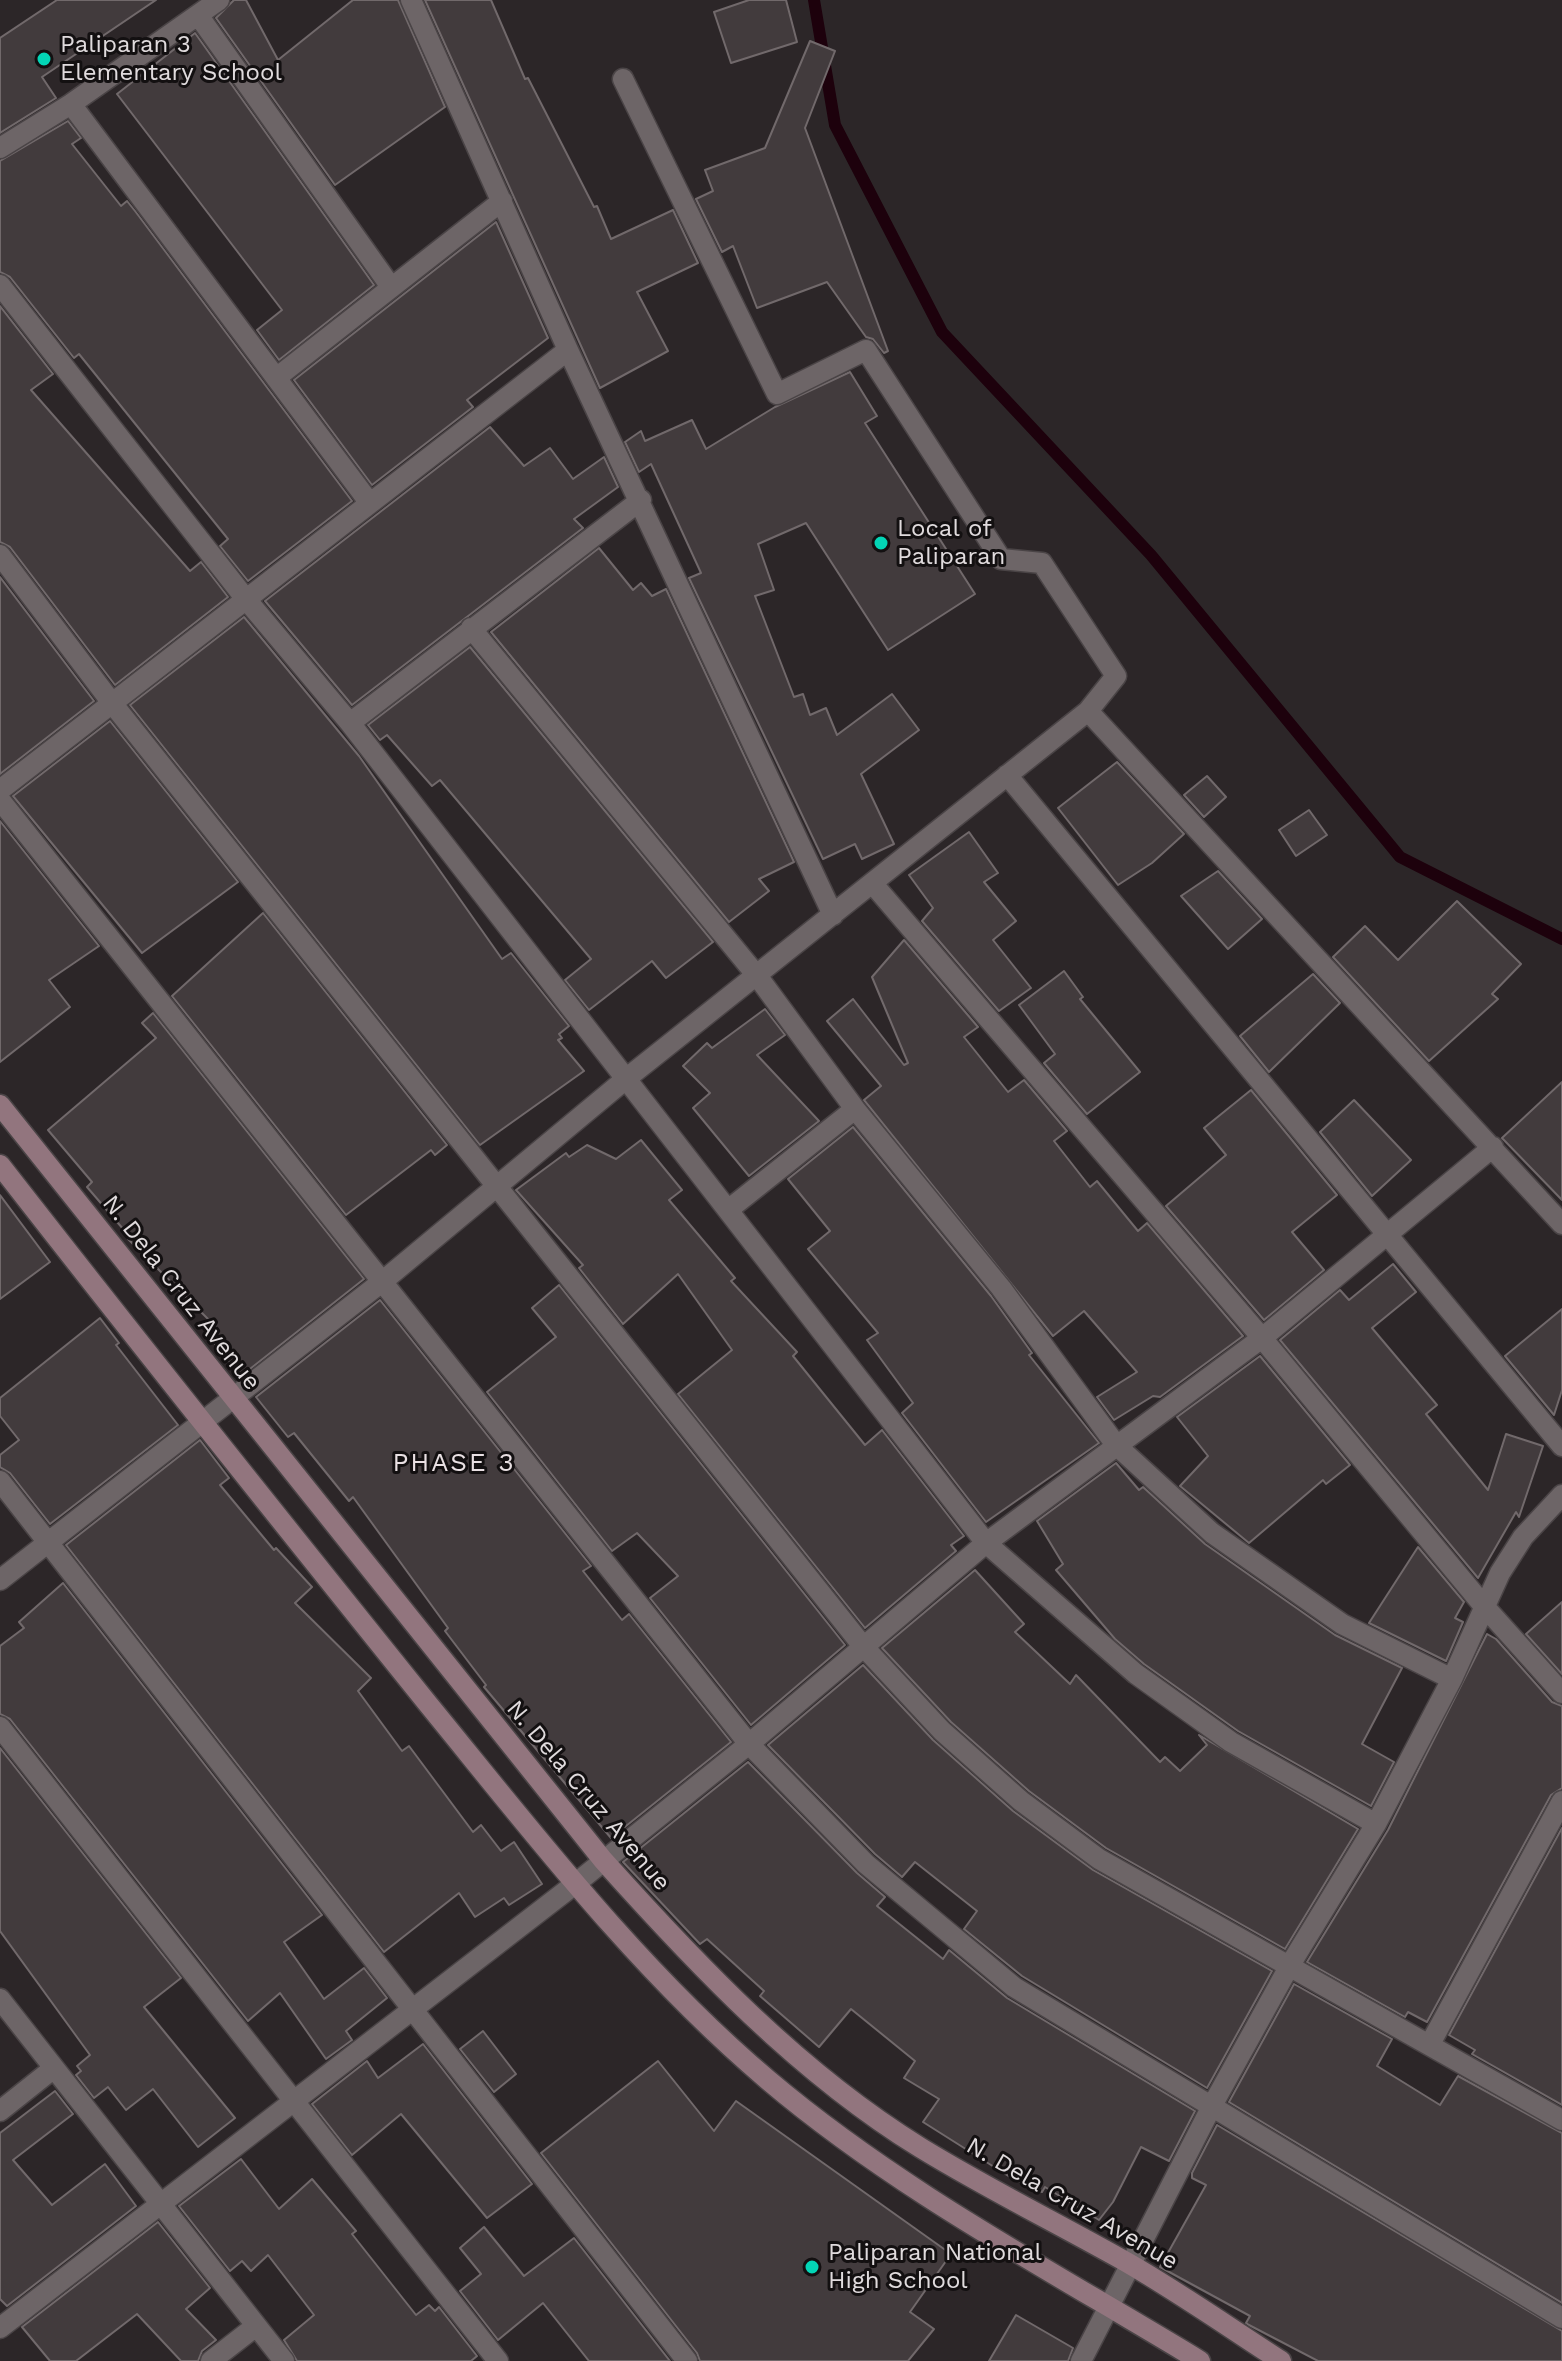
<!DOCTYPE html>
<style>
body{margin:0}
canvas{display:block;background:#2c2628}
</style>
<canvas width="1562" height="2361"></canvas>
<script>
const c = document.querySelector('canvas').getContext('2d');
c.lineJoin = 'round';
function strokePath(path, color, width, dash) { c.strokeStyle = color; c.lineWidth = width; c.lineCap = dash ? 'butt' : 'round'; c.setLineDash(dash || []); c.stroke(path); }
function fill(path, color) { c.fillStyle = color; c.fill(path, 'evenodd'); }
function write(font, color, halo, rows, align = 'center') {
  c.font = font + ' "Work Sans",sans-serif'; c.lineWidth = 6; c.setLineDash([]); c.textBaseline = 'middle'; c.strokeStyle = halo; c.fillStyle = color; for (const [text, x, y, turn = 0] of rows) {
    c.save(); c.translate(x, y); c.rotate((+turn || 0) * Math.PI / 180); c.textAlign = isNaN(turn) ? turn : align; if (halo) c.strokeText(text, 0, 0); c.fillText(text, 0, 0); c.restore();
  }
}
strokePath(new Path2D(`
 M814,0L835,125L942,332L1151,555L1400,857L1562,939`), '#1d010c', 12);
const building = new Path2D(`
 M57,0H156L42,77L56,98L0,133V38Z
 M234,0H246L278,60L353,0H398L445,107L335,185L216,18Z
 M425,0H491L525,79L528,78L594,207L597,206L611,239L673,210L698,263L637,292L668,351L600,388Z
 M749,0H786L797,42L731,63L714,12Z
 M195,33L374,285L279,360L257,330L282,310L117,94Z
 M810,41L835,51L805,128L888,351L884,353L873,339L866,337L827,282L757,308L733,246L722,252L696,199L713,191L705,170L765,148Z
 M68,121L81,138L72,144L121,206L127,201L135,211L352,501L248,581L220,546L228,539L79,354L74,358L10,277L0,272V161Z
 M496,222L548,338L467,400L473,407L372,485L294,380Z
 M0,306L53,374L31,390L190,571L201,562L228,597L115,685L10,547L0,542Z
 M850,372L877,416L865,423L975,594L888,650L806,523L758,544L774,590L755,596L794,697L803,694L810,715L826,708L837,735L892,694L919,730L861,774L894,844L862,859L855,844L823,859L689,578L701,573L651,464L639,472L625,442L641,431L645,441L692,420L706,449L775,407Z
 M490,427L524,466L550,448L573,479L604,457L618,487L574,519L583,528L352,705L265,601Z
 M599,548L633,590L641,583L652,596L666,589L794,862L759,879L769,891L729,922L491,632Z
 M0,577L94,701L0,774Z
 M244,617L359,756L502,959L511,953L569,1026L559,1034L562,1038L558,1040L584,1071L480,1145L130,705Z
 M470,647L713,942L666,978L652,961L589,1010L565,980L591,959L440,780L432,786L387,735L380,740L368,725Z
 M110,721L238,882L142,953L13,796Z
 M1117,762L1184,834L1152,863L1118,885L1058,808Z
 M1207,776L1226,797L1204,817L1184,795Z
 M1309,810L1327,835L1296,856L1279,830Z
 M0,821L99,946L49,980L70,1007L0,1062Z
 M969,832L998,873L984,882L1016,921L993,940L1031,988L999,1011L922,921L933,908L909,875Z
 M1218,871L1262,919L1228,949L1181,896Z
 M1457,901L1521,964L1492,994L1498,999L1429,1061L1333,957L1365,926L1398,960Z
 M263,913L447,1145L435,1155L431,1150L346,1215L172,996Z
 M904,940L978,1027L964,1037L1008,1092L1024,1080L1067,1131L1054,1141L1090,1187L1097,1181L1138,1231L1147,1223L1243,1336L1160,1397L1153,1396L1114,1420L1097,1397L1137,1372L1084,1311L1053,1336L864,1100L881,1086L827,1021L853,999L904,1065L908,1063L872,977Z
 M1064,971L1083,997L1080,999L1140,1072L1087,1114L1044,1063L1055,1054L1019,1005Z
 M1313,974L1340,1003L1269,1072L1240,1036Z
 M765,1009L785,1035L757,1055L819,1121L749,1176L693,1108L710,1093L683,1066L707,1043L712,1048Z
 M153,1013L364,1279L241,1376L207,1334L216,1327L128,1239L130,1237L87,1187L92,1182L48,1130L156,1038L142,1023Z
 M1562,1082V1200L1502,1138Z
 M1251,1090L1337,1195L1292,1232L1324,1270L1264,1320L1166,1206L1226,1155L1204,1128Z
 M1354,1100L1411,1160L1372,1196L1320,1132Z
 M853,1127L991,1296L1032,1353L1029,1355L1099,1443L986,1522L902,1413L913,1403L867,1340L878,1333L808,1249L830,1231L788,1179Z
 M641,1140L682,1190L669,1200L735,1278L731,1281L797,1352L793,1356L865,1445L882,1430L964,1536L951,1545L956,1551L865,1628L678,1394L732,1350L678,1274L623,1324L579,1268L583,1265L516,1190L566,1153L569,1157L587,1145L616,1159Z
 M0,1195L50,1262L0,1299Z
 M1393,1264L1416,1292L1372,1328L1437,1405L1426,1414L1488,1490L1506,1434L1543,1446L1519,1517L1516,1512L1478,1578L1280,1340L1340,1290L1349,1300Z
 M559,1285L845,1645L751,1725L650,1598L678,1576L637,1533L612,1551L487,1392L556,1337L532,1308Z
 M380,1300L591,1566L583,1571L622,1620L629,1614L731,1742L611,1838L484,1687L486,1685L445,1631L448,1628L353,1497L349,1501L294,1433L288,1437L256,1397Z
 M1562,1309V1390L1554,1415L1505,1356Z
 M100,1318L119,1343L116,1345L178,1425L50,1524L10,1473L0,1467V1455L19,1440L0,1416V1398Z
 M1260,1356L1350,1465L1326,1484L1323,1480L1249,1543L1180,1486L1208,1456L1177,1417Z
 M200,1440L229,1478L220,1485L274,1550L276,1548L312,1587L295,1603L371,1678L358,1691L402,1751L409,1746L473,1832L481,1825L501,1851L514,1842L542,1884L509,1905L504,1898L475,1917L459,1893L384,1952L66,1545Z
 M1116,1463L1139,1490L1143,1487L1205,1544L1335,1635L1402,1668L1362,1744L1394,1762L1371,1806L1238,1731L1144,1664L1115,1639L1056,1570L1063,1564L1037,1521Z
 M1418,1547L1464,1602L1455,1618L1463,1622L1446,1661L1369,1623Z
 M975,1570L1024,1624L1015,1632L1070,1684L1076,1675L1160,1762L1165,1757L1180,1771L1207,1745L1199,1735L1358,1829L1285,1949L1106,1848L1029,1791L951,1722L882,1648Z
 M63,1583L322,1915L284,1942L324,1999L364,1968L387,1998L346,2031L352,2040L326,2059L280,1993L248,2021L10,1719L0,1714V1646L24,1628L19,1622Z
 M1562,1602V1674L1526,1634Z
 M1487,1634L1496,1639L1552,1702L1562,1706V1788L1551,1795L1427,2022L1408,2012L1405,2017L1307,1962L1388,1830Z
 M863,1665L933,1740L1013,1811L1093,1870L1272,1971L1207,2088L1022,1976L964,1929L977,1911L915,1862L902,1877L875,1854L768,1745Z
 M0,1748L181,1978L144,2007L235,2118L198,2147L153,2089L126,2110L108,2087L94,2098L76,2075L81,2071L77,2066L90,2055L0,1931Z
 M748,1762L857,1873L885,1897L877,1906L943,1959L949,1950L1007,1998L1195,2111L1169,2161L1141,2147L1113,2202L1099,2220L1045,2187L1042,2192L1010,2177L923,2122L939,2099L904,2078L915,2061L851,2009L819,2047L760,1996L764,1991L707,1939L700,1944L623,1862Z
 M1562,1828V2105L1472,2054L1475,2050L1449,2035Z
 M1294,1984L1392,2039L1377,2066L1440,2105L1458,2076L1562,2133V2303L1229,2102Z
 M483,2031L516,2074L494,2092L460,2049Z
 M423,2044L532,2184L487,2218L401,2114L352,2155L312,2104L367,2061L378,2078Z
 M658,2061L714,2131L736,2101L951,2254L910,2312L934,2329L908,2361H700L697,2353L541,2153Z
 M55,2091L73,2114L13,2160L52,2205L105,2164L136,2206L7,2306L0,2299V2133Z
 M1217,2125L1562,2331V2361H1318L1249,2325L1246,2323L1250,2316L1160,2267L1206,2185L1192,2178V2173Z
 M241,2159L279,2209L312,2179L356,2231L352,2234L416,2315L429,2305L435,2311L439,2307L477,2356L471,2361H297L284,2340L314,2315L268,2255L251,2271L242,2261L230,2271L179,2206Z
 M158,2222L210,2288L186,2309L216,2340L202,2351L198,2361H181L137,2314L76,2361H50L22,2327Z
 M484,2227L524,2276L574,2238L670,2361H589L543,2303L498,2340L460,2291L481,2274L460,2248Z
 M1016,2315L1073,2348L1068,2361H989Z`);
fill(building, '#423b3d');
strokePath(building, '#71696b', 2);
const street = new Path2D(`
 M411,0L568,350L833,915
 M198,15L391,287
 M71,104L369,502
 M0,148L71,104L219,0
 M0,285L245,598L350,723L986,1543L1136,1674L1231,1742L1376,1824
 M276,378L502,201
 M0,555L112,703L862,1645L942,1731L1021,1801L1099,1859L1562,2120
 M471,628L758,977L855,1109L1001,1288L1116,1445L1212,1533L1342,1624L1452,1679
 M1088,711L1562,1224
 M350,723L641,500
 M1007,775L1562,1446
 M0,790L568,350
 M0,800L749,1744L866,1864L1014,1987L1562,2318
 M873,884L1262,1338L1483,1605L1562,1693
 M728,1210L855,1109
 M0,1481L687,2361
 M0,1580L383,1281L627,1078L1088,711L1116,676L1042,563L1001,559L866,350L777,394L623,79
 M0,1727L498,2361
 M0,1999L284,2361
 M1430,2044L1562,1801
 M0,2111L54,2068
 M0,2328L575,1884L749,1744L986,1543L1262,1338L1493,1147
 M211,2361L256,2326
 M1081,2361L1213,2104L1290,1965L1376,1824L1452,1679L1500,1573L1523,1537L1562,1495`);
const secondary = new Path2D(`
 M0,1105L603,1860C698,1966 799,2073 921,2148C988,2189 1059,2224 1128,2263C1180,2293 1230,2328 1281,2361
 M0,1165C141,1346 284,1525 428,1704C535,1835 638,1970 768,2080C899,2191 1054,2272 1200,2361`);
strokePath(street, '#4a4446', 23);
strokePath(secondary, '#4a4446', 23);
strokePath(street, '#6d6567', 20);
strokePath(secondary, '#92757e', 20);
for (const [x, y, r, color] of [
 [44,59,8,"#03d5b6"],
 [881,543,8,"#03d5b6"],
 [812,2267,8,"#03d5b6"]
]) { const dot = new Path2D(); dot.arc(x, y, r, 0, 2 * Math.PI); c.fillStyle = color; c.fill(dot); strokePath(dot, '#131011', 3); }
write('24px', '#e0dbdd', '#131011', [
 ["Paliparan 3",60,45],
 ["Elementary School",60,73],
 ["Local of",897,529],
 ["Paliparan",897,557],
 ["Paliparan National",828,2253],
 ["High School",828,2281]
], 'left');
write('24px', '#e0dbdd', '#131011', [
 ["N. Dela Cruz Avenue",181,1293,52],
 ["N. Dela Cruz Avenue",588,1796,50],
 ["N. Dela Cruz Avenue",1072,2204,30]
]);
c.letterSpacing = '2px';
write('26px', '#e9e0e3', '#131011', [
 ["PHASE 3",454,1463]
]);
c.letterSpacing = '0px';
</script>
